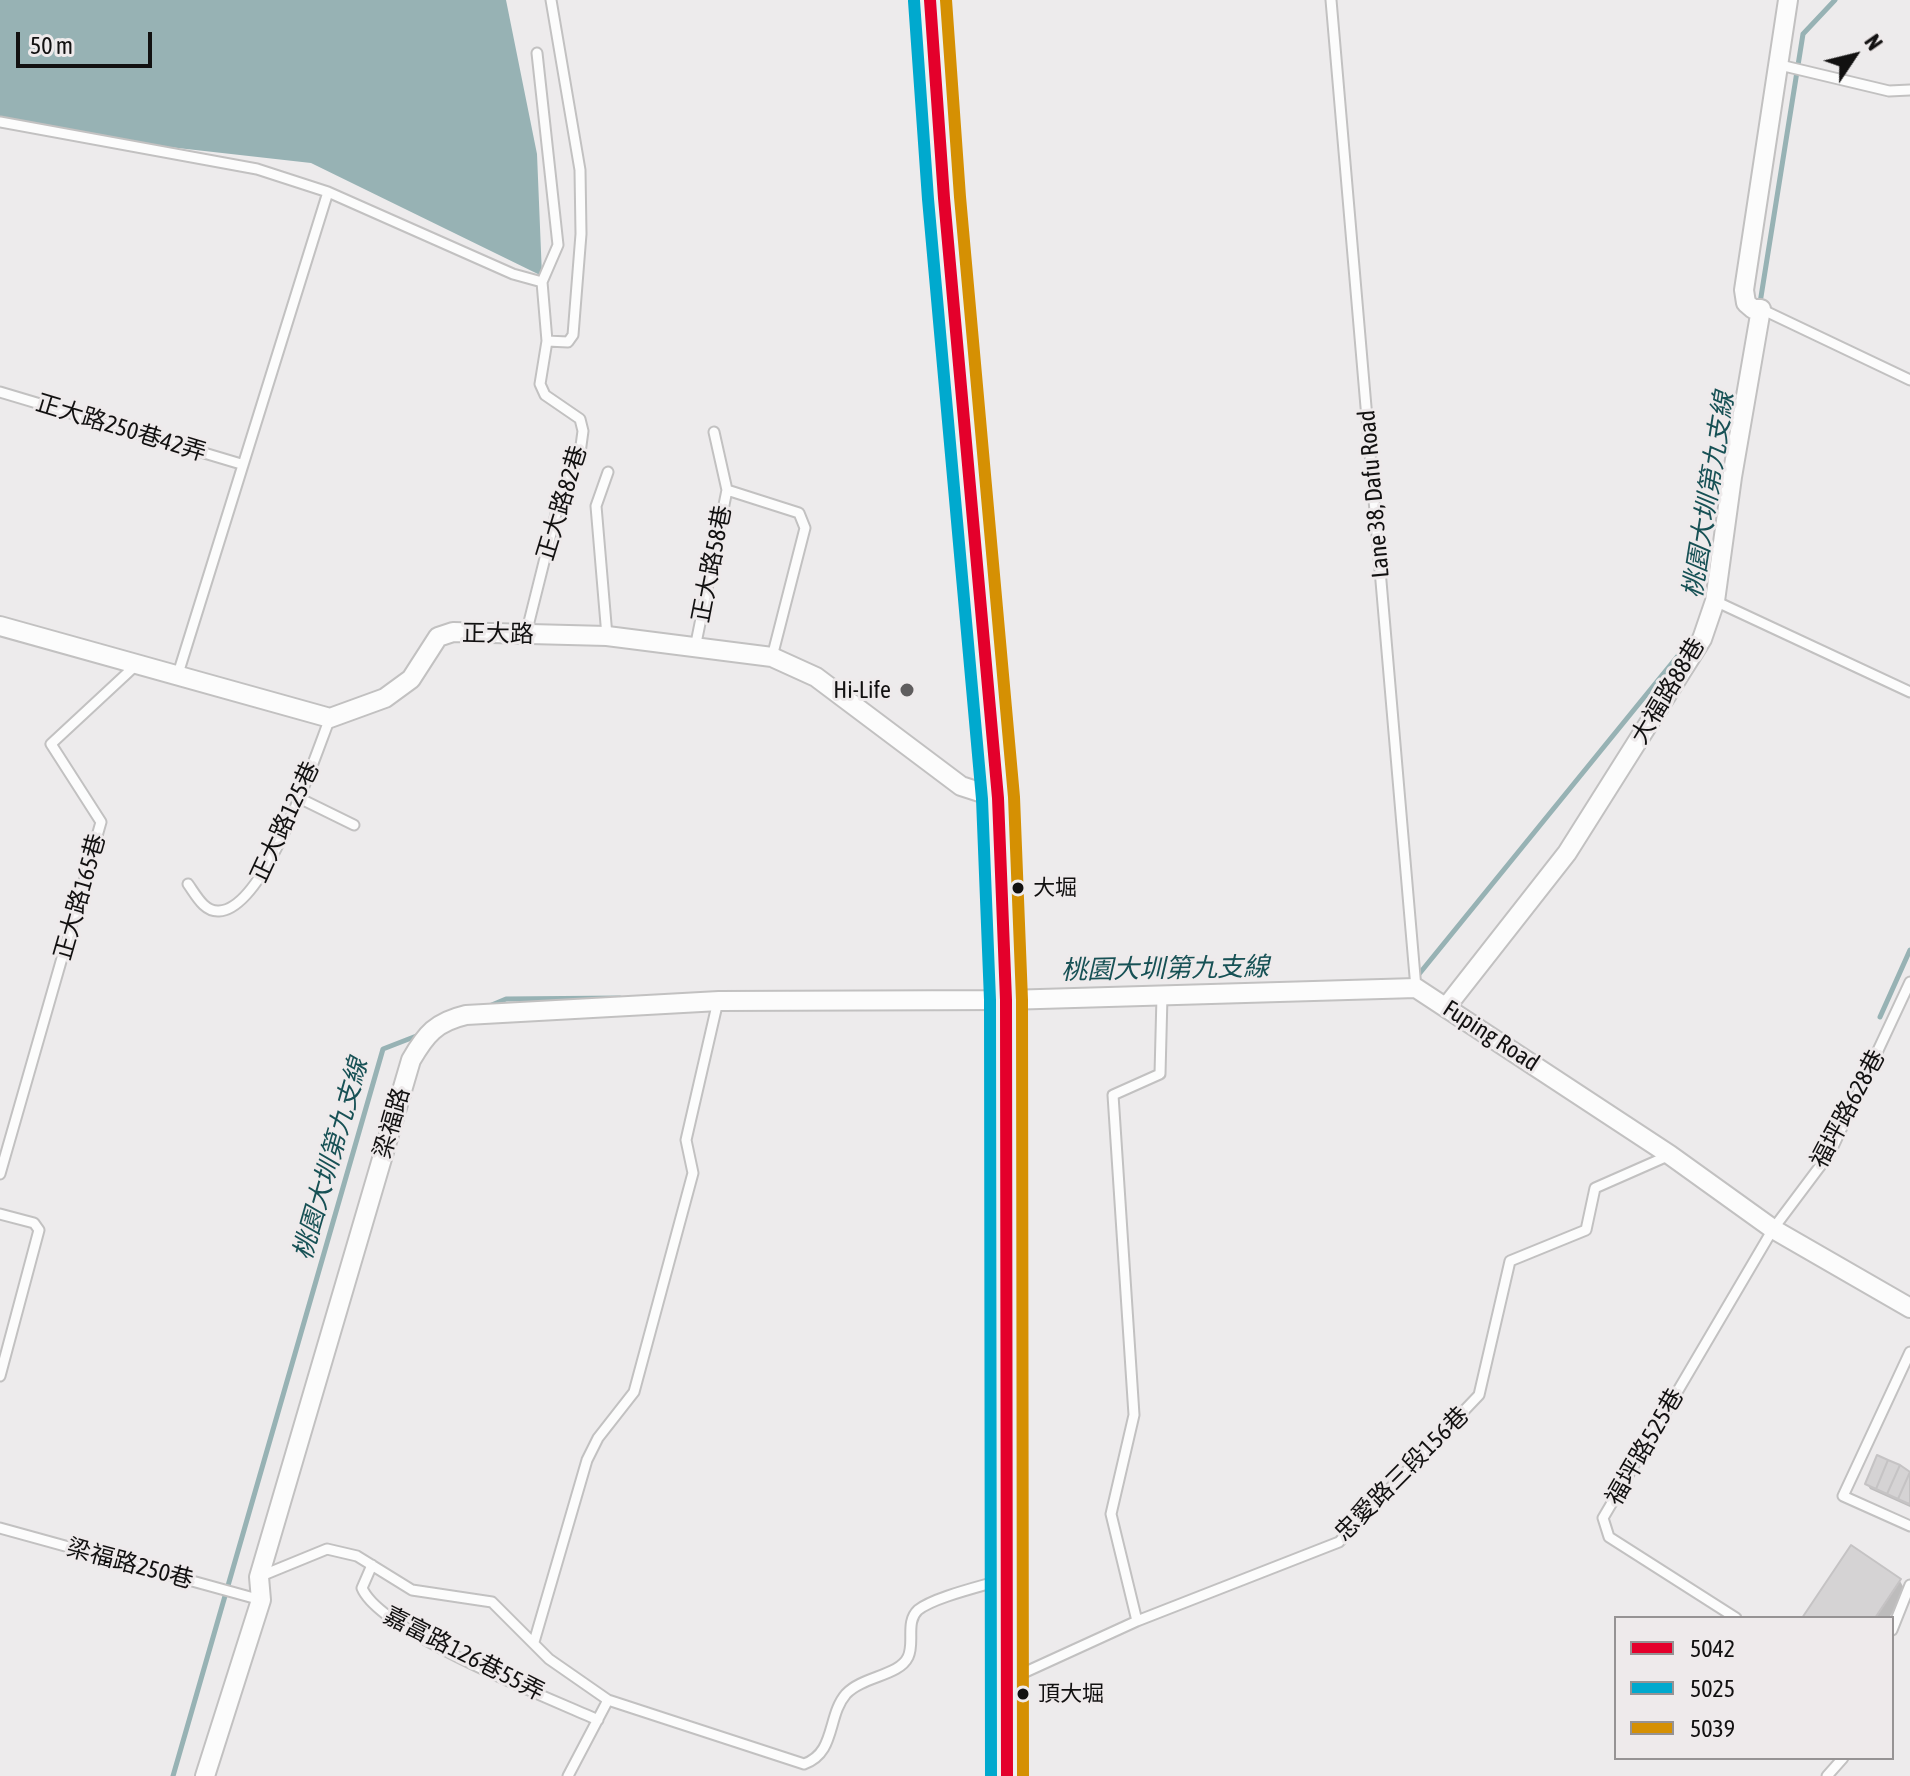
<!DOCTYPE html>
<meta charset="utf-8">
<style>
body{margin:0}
#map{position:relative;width:1910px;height:1776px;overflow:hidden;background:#edebec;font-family:"Asap Condensed",sans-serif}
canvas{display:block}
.legend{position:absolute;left:1614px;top:1616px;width:280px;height:144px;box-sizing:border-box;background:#eeeaeb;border:2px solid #969394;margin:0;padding:10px 14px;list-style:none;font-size:24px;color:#121111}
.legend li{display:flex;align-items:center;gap:16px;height:40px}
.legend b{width:40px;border:2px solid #969394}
.north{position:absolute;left:1814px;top:16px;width:80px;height:80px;-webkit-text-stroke:6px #eeeaeb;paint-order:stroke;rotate:55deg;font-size:22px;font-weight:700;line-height:32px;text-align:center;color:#121111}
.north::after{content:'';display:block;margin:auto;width:28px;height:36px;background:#121111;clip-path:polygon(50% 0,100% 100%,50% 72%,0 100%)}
.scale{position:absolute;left:16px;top:32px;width:136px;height:36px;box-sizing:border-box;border:4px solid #121111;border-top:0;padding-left:10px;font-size:24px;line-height:28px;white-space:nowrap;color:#121111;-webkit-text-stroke:6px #eeeaeb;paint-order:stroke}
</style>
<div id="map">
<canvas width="1910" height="1776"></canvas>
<ul class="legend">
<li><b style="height:10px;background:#e4002b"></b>5042</li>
<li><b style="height:10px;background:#00a9ce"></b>5025</li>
<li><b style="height:10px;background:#d59003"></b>5039</li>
</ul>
<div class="north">N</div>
<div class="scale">50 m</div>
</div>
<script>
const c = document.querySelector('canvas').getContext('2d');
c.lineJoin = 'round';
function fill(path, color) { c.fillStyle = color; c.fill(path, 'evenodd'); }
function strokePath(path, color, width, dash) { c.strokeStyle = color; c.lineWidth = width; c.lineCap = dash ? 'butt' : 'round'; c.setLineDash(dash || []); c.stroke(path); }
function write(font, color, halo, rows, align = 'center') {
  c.font = font + ' "Asap Condensed","Noto Sans TC",sans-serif'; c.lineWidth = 6; c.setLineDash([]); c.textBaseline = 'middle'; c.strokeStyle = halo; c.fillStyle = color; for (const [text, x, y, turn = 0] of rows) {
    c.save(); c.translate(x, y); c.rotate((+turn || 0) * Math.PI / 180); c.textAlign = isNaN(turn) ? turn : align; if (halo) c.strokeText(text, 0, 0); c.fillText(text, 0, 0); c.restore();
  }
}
fill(new Path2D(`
 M0,0H506L537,154L542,276L311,163L0,128Z`), '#97b2b4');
fill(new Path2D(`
 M1878,1458L1910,1472V1507L1870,1489L1867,1484Z
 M1900,1581L1906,1592L1889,1618H1805Z`), '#0003');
strokePath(new Path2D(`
 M1760,303L1803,34L1835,0
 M1415,979L1694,636
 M487,1007L506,999L620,998
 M1880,1017L1910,950
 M173,1776L383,1049L419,1035`), '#97b2b4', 5);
const building = new Path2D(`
 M1877,1455L1888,1460L1876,1489L1865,1484Z
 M1888,1460L1900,1465L1887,1494L1876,1489Z
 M1900,1465L1910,1472L1898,1499L1887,1494Z
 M1910,1472V1502L1909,1504L1898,1499Z
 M1851,1545L1901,1579L1875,1618H1802Z`);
fill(building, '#d5d3d4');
strokePath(building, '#c5c3c4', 2);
const lane = new Path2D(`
 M1331,0L1416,988
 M1780,65L1889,91L1910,90
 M0,122L257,169L328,192L513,274L542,282
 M1761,309L1910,380
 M547,341L568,342L573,335L581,234L580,170L551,0
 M0,392L241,464
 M727,490L799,513L805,528L772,657
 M1715,601L1910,692
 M526,634L560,498L580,453L583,431L580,419L545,395L540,384L547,341L542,282L558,245L537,53
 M607,636L596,506L608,472
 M695,648L727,490L714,432
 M177,677L328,192
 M299,798L354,825
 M188,884C196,895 204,912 219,911C265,909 314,759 330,718
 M0,1174L101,822L51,744L135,666
 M0,1214L34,1223L39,1230L0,1376
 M1910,1352L1843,1496L1910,1526
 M0,1528L261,1600
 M372,1565L362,1588C380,1632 549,1698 598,1720
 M261,1576L327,1549L357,1556L412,1590L492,1602L549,1659L608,1700L804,1764C836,1753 827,1716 846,1694C863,1676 899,1676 908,1657C915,1643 905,1622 918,1610C934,1597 983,1586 1005,1579
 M1736,1618L1609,1537L1603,1518L1773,1229L1830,1153L1910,982
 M1137,1621L1111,1514L1134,1415L1113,1095L1160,1074L1162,996
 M1892,1630L1910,1585
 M534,1642L587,1460L598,1438L634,1392L693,1173L686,1140L718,1001
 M1008,1680L1137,1621L1339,1542L1479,1395L1510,1261L1586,1230L1595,1188L1670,1155
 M568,1776L608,1700
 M1827,1776L1843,1758`);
const street = new Path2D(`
 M0,626L330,718L385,698L411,679L438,637L453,632L607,636L772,657L816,677L961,786L998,798
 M1447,1006L1567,853L1702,639L1715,601L1732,477L1761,309H1753L1746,303L1744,290L1788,0
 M205,1776L261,1600L259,1577L411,1060C426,1034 436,1022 466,1015L719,1001L1006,1000L1416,988L1670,1155L1773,1229L1910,1308`);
const secondary = new Path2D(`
 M930,0L944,198L998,798L1006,1000L1007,1776`);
strokePath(lane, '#c2c1c1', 13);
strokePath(street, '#c2c1c1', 22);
strokePath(secondary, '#c2c1c1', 28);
strokePath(lane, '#fcfcfc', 9);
strokePath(street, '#fcfcfc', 18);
strokePath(secondary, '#edf1f1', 24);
strokePath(new Path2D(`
 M930,0L944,198L998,798L1006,1000L1007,1776`), '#e4002b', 12);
strokePath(new Path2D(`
 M914,1L928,199L982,799L990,1000L991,1776`), '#00a9ce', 12);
strokePath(new Path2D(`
 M946,0L960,197L1014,797L1022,1000L1023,1776`), '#d59003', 12);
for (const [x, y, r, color] of [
 [907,690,8,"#5f5d5e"],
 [1018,888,7,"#121111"],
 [1023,1694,7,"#121111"]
]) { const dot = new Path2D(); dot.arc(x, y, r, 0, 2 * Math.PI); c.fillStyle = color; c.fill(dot); strokePath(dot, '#eeeaeb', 3); }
write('22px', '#121111', '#eeeaeb', [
 ["大堀",1033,888],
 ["頂大堀",1038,1694]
], 'left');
write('24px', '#121111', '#eeeaeb', [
 ["正大路250巷42弄",121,428,17],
 ["Lane 38, Dafu Road",1374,494,-95],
 ["正大路82巷",562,503,-73],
 ["正大路58巷",712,564,-79],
 ["正大路",498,634,1],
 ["大福路88巷",1668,691,-59],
 ["正大路125巷",285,822,-65],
 ["正大路165巷",80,897,-74],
 ["Fuping Road",1491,1036,33],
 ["福坪路628巷",1848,1109,-62],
 ["梁福路",392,1123,-74],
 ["福坪路525巷",1645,1447,-60],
 ["忠愛路三段156巷",1402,1474,-45],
 ["梁福路250巷",130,1564,15],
 ["嘉富路126巷55弄",464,1654,27]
]);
write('24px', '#121111', '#eeeaeb', [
 ["Hi-Life",891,690]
], 'right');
write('italic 26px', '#175155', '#eeeaeb', [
 ["桃園大圳第九支線",1709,495,-81],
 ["桃園大圳第九支線",1165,969,-1],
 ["桃園大圳第九支線",331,1159,-74]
]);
</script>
